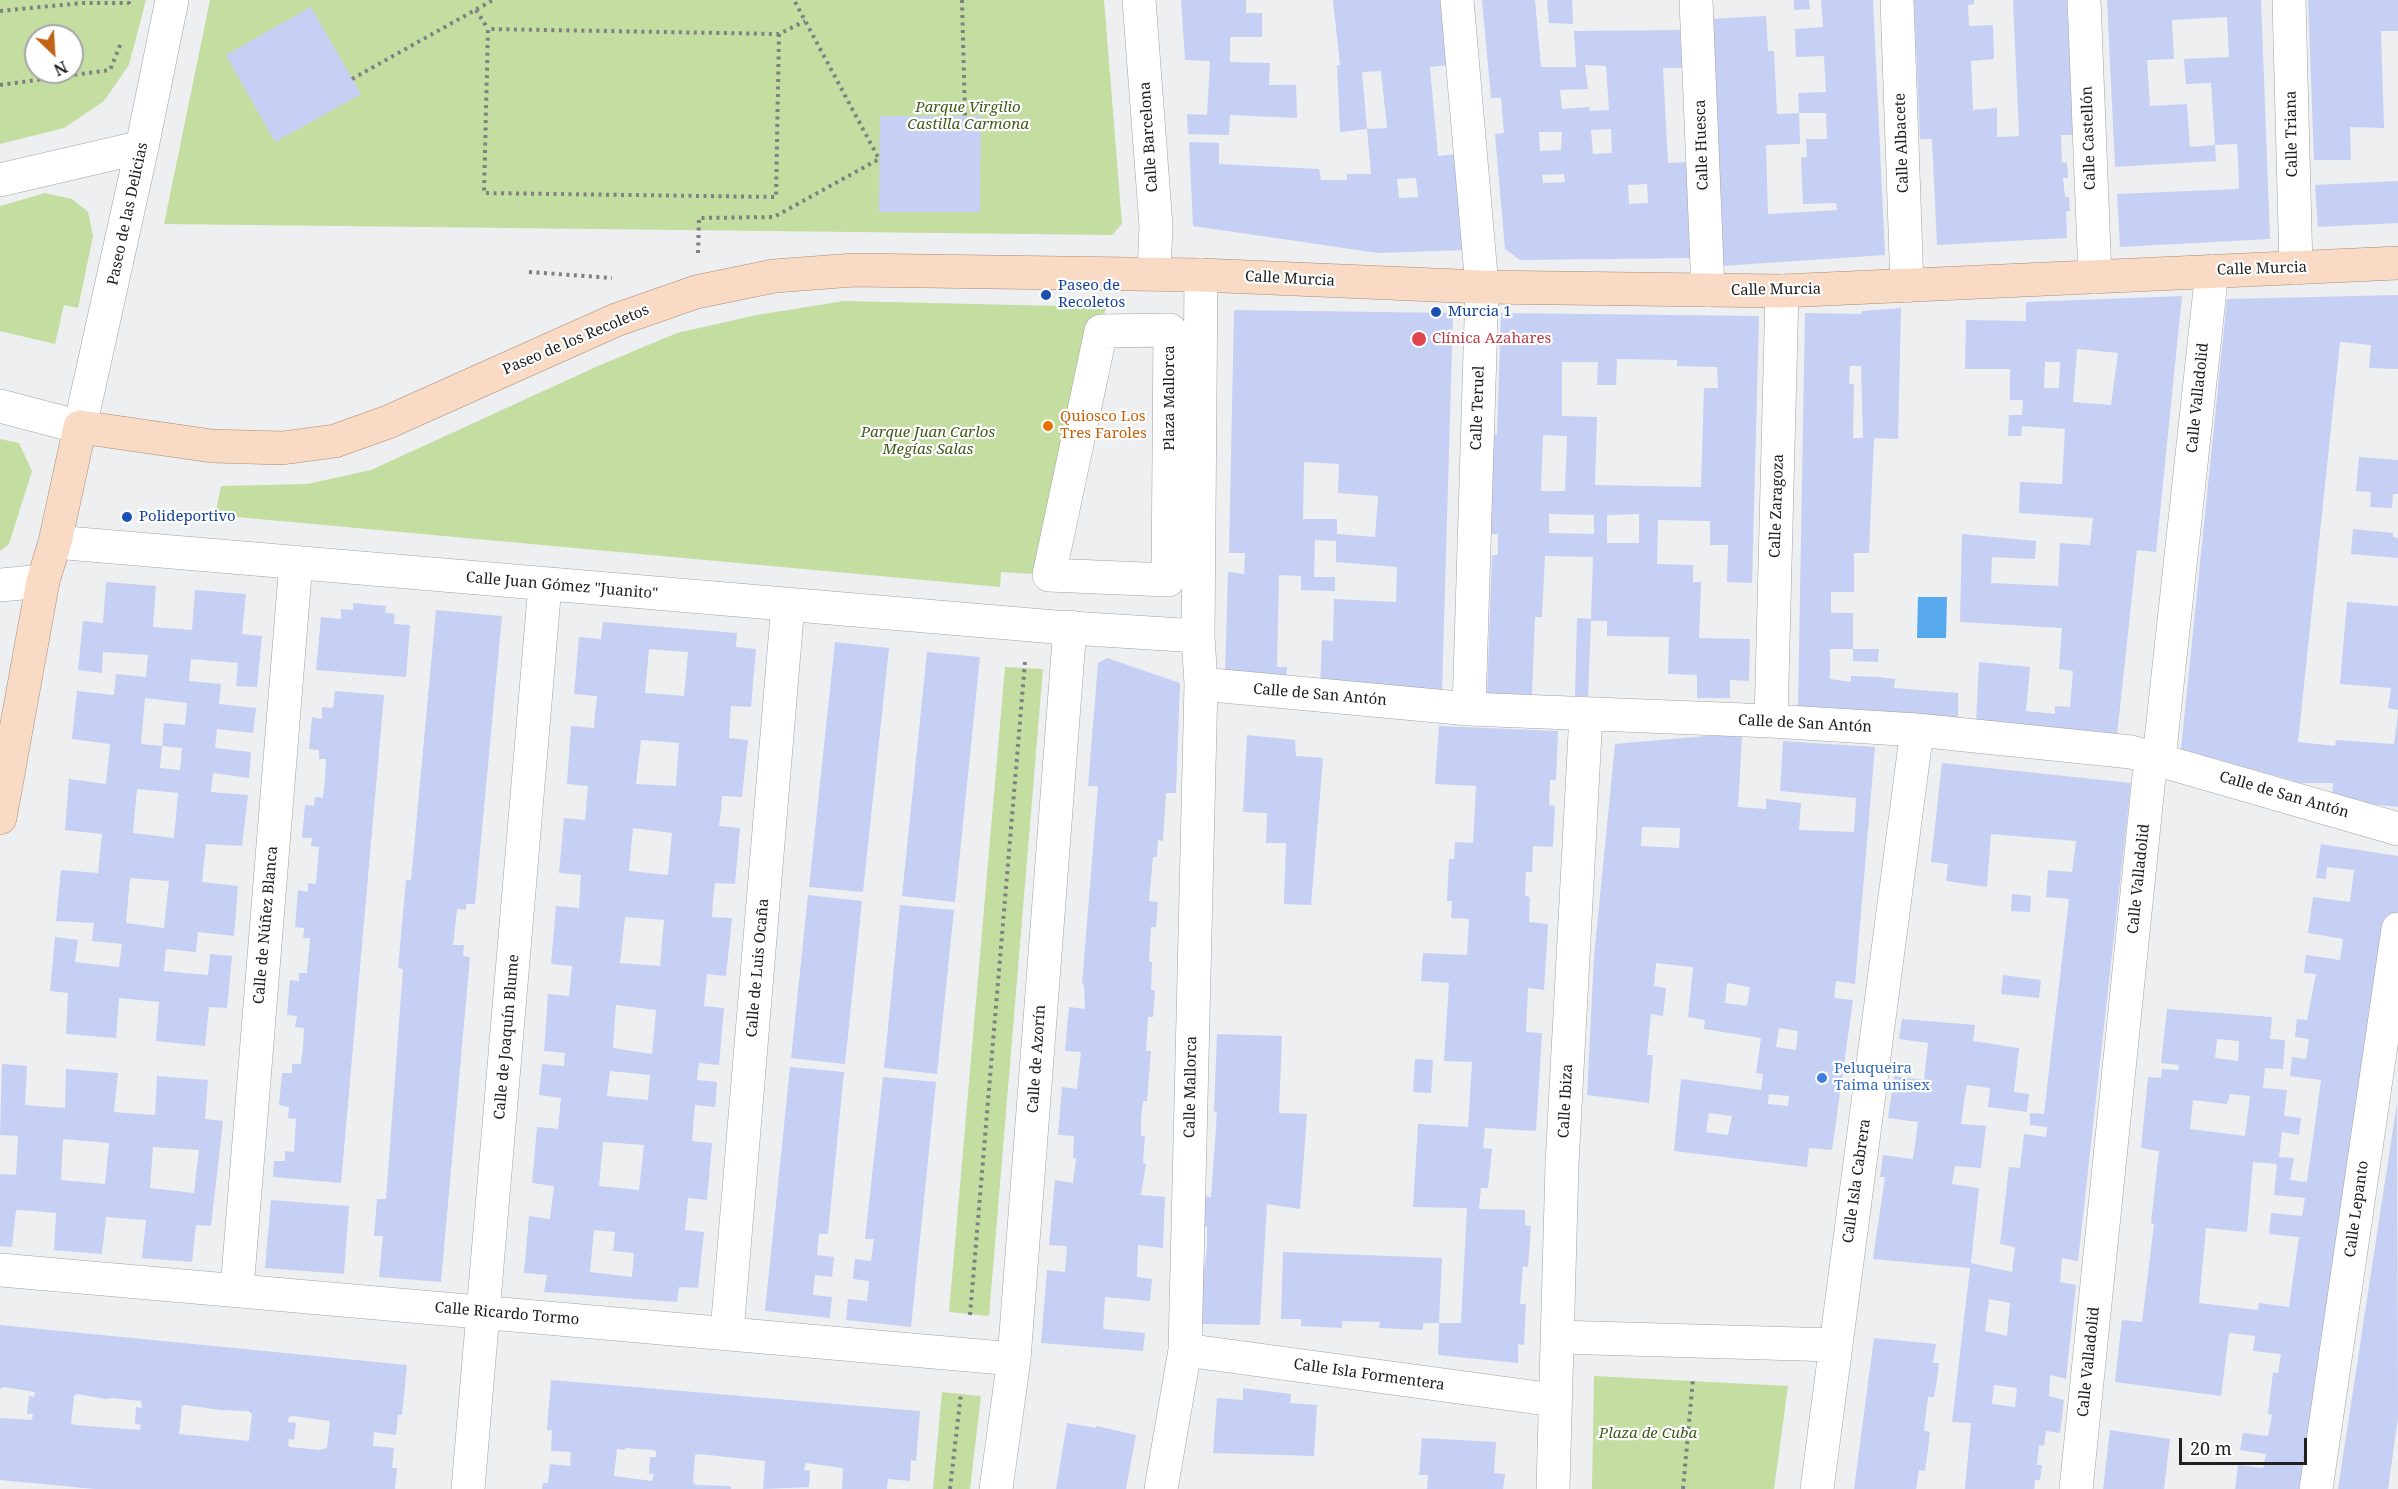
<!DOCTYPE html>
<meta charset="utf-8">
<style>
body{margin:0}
#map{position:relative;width:2398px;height:1489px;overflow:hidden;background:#eeeff1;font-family:"Noto Serif",serif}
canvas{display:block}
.north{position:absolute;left:24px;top:24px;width:60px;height:60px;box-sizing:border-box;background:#fff;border:2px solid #a6a6a6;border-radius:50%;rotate:155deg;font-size:16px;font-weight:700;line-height:24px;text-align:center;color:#202021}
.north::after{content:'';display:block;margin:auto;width:21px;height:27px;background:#c06315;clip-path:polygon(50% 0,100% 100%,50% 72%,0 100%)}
.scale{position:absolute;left:2179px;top:1438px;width:128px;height:27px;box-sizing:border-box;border:3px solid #202021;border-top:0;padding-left:8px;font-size:18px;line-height:21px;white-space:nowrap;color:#202021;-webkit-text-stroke:4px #fff;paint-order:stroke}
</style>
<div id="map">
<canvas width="2398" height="1489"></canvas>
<div class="north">N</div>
<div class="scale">20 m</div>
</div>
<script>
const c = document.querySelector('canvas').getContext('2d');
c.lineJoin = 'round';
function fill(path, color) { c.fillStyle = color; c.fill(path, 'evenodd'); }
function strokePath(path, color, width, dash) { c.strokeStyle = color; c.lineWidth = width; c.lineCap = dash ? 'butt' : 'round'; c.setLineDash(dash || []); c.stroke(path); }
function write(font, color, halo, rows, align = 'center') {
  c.font = font + ' "Noto Serif",serif'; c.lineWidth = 4.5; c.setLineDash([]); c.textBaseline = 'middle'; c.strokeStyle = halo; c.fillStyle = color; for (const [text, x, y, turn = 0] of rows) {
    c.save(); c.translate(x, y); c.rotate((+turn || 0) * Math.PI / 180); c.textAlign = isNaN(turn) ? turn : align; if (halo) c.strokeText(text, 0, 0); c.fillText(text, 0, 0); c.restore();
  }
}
fill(new Path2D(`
 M0,0H146L129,65L104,101L64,128L0,144ZM36,36H72V72H36Z
 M210,0H1104L1122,224L1112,235L164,224Z
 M45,193L72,199L88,212L93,236L78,308L64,305L55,344L0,331V206Z
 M844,301L1106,307L1049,575L1001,572L1000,587L215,515L221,486L307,484L371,470L598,366L677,333L757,315Z
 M0,439L19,443L32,471L9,544L0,551Z
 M1005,667L1043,669L989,1316L949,1312Z
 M1594,1376L1788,1386L1774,1489H1592Z
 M942,1392L981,1396L970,1489H933Z`), '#c3dea0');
fill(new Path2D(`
 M1918,597H1947L1946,638H1917Z`), '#57a8ec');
fill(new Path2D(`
 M1181,0H1246V13H1262V37H1230V62L1270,63L1269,85H1296L1297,118L1230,115L1229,135L1188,134L1187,114L1207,115L1210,61L1185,60Z
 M1333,0H1443L1449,65L1430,67L1438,156L1457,154L1466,250L1378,253L1193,226L1189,142L1219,143V164L1319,169L1321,180H1347V174H1371L1367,129L1387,128L1381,71L1362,72L1367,129L1340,132L1337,65H1340ZM1416,178L1418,197L1399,198L1397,179Z
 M1482,0H1535L1541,67H1576L1574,31L1680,30L1682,68H1663L1668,163L1687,162L1693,258L1520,260L1505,249L1495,134L1504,133L1502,112L1501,98H1491ZM1585,65L1606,66L1609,110L1590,111L1589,107L1562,109L1560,90L1588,89ZM1611,129L1612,153L1593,154L1591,130ZM1539,132H1562L1561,150L1540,151ZM1564,174L1565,182L1543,183L1542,175ZM1647,184L1648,203L1629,204L1628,185Z
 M1547,0H1572L1573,24L1549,23Z
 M1794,0H1809L1810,9L1794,10Z
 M1821,0H1873L1885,255L1722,266L1708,19L1766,16L1768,51H1774L1777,114L1799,113L1800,144L1766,145L1768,214L1837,210L1836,203L1803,204L1801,158L1807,157L1806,139H1827L1826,113H1799L1798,93L1826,92L1824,56L1796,57L1795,29L1823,27Z
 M1914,0H1974V4L1968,5L1969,26L1993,25L1994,59L1971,61L1973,110L1997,108V137L2019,136L2013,0H2067L2073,135H2061L2062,162L2067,163L2068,178H2063L2065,197H2069L2070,211H2066L2067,238L1937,245L1932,139H1920Z
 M2107,0H2261L2270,239L2120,247L2117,194L2239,189L2238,159L2237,144L2215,145L2211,83L2186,84L2184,59L2229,57L2227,17L2172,20L2174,59L2147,60L2150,106L2187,104L2190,147L2215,145L2216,161L2115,167Z
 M2308,0H2398V31H2381L2384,128L2350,127L2351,160H2314Z
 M311,7L361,94L275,142L226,55Z
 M880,116H981L980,212H879Z
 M2398,181V223L2318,227L2315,185Z
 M2398,295V369L2369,368L2371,345L2340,342L2298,742L2335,746L2336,740L2394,744L2398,712V807L2332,800L2333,783H2301L2181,749L2227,299Z
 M2182,296L2156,552L2137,550L2117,735L1976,722L1979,662L2030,667L2026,711L2055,714V706L2070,707L2073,671L2059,669L2062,628L1960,622L1962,534L2036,541L2035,559L1992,557L1991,583L2058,586L2060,543L2090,545L2093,518L2019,513L2020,482L2062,484L2065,429L2022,426L2021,436H2008L2009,415H2022L2023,400H2010V369H1965L1966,320L2026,321V302ZM2077,349L2118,353L2111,405L2073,402ZM2045,362H2060L2059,388H2044Z
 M1901,308L1898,439L1874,438L1869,553H1854V592H1831V613H1853V649H1830V679L1851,682V676L1878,677L1895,679L1894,688L1958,693V721L1798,706L1805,313L1862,314V311ZM1850,366H1861L1863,438H1853L1854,384H1849Z
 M1234,310L1453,313L1442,691L1320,686L1322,640L1333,641L1334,599L1396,602L1397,567L1336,562V541L1315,540L1314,577H1335V591L1301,590V576L1279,575L1277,667H1287L1286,683L1225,675L1228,572L1244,574L1245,553H1229ZM1304,462L1339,464L1338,493L1378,496L1375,537L1337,534V519H1303Z
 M1501,313L1759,316L1752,583L1727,582L1728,545H1710V521L1658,520L1657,564L1693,565V582H1701L1699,638L1750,639L1749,681L1730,680V698H1697V675L1668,674L1669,637L1607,636V621H1591L1588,696H1575L1577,618L1591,619L1593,557L1545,556L1542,617H1535L1532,695L1487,694L1492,555H1498V534H1488L1491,434L1497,435ZM1617,359L1677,360V366L1717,367L1718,388H1704L1701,487L1595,485L1597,417L1562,416V362H1598L1597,385H1616ZM1543,435L1567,436L1565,491H1541ZM1549,514L1594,515V534L1549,533ZM1639,514V543H1607V515Z
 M2359,457L2398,460V494H2393L2392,508L2370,507L2371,492L2356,491Z
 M2353,529L2393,533V537L2398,538V558L2351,554Z
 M106,582L156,586L153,627L192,630L195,590L246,594L242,634L262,636L257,687L236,686L238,663L191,659L189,681L221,684L219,704L256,708L253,733L217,729L215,748L251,752L249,778L213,773L211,792L248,795L242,846L206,844L202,882L238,886L234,936L198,932L196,952L166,949L164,971L185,973L208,975L210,954L232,956L227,1008L209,1007L205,1046L156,1041L159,1002L119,998L116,1038L66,1034L68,993L50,991L55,937L78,940L75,962L119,967L122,944L92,941L94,923L56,921L61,870L98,873L102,834L65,830L69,779L106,784L110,744L72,739L77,691L114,695L116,674L146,677L148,655L103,652L102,673L78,670L83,621L103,623ZM145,698L187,703L185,725L164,723L162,746L141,744ZM162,746L182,748L180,770L160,768ZM137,789L178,793L174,838L133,833ZM130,878L169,881L164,928L126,923Z
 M2347,602L2398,606V710L2388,708L2391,688L2340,684Z
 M353,603L386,606L385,613L395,614L394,624L410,625L406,677L316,670L321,617L341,619V609L353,610Z
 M436,610L502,616L475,904H466V910L457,909L453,945H464L463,956L470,957L441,1282L379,1277L383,1236H374L377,1199H386L403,969L398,968L406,880H411Z
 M603,622L737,633L736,647L756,649L751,707L731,706L729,738L748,740L742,797L722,796L721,810L719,826L740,828L735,884L715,883L713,900L712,917L732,918L726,976L707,974L704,1006L724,1008L719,1065L699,1063L697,1080L717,1082L715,1107L695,1105L692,1141L712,1143L707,1200L688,1198L685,1230L704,1232L698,1288L679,1287L677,1302L544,1292L547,1275L524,1273L529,1216L550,1219L554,1186L532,1183L537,1127L558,1129L561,1098L539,1095L542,1064L564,1066L565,1053L544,1051L548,994L569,996L572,966L551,964L556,906L579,908L580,890L581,875L559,873L564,818L585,820L588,786L567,784L571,726L594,728L595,713L597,696L574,694L579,637L601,639ZM649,649L688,652L684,696L645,693ZM641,740L679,743L676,786L636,784ZM633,828L672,833L668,875L629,871ZM625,917L664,920L660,966L620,963ZM616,1005L656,1010L652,1054L613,1048ZM610,1071L650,1075L648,1100L607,1096ZM603,1142L644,1145L639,1190L599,1186ZM594,1230L615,1232L613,1251L634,1253L632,1277L590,1272Z
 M835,642L889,648L863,892L809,887Z
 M1853,649H1879L1878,662L1853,661Z
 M927,652L980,657L955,902L902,896Z
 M1107,658L1180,683L1176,793H1166L1163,841L1158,840L1157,857H1153L1149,901L1158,902L1156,927H1151L1149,962H1152L1151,990H1155L1153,1017H1148L1146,1051H1151L1147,1101H1143L1141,1120V1136H1145L1143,1163L1146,1164L1141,1195L1165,1197L1163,1248L1138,1245L1137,1277L1152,1279L1150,1301L1105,1297L1103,1329L1145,1333L1143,1351L1041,1343L1047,1270L1065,1272L1067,1246L1049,1245L1055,1180L1073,1183L1076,1159L1073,1158L1074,1136L1058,1135L1062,1087L1077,1089L1081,1052L1065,1051L1069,1007L1085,1009L1084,984L1082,985L1098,786H1088L1098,663Z
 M335,691L384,695L341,1183L273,1177L274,1161H285V1151L294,1152L296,1119L288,1118L289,1107L279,1105L282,1073H292V1064H301L303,1046L304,1028L295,1027L297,1016L287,1015L290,980L299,981V973H307L310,938H303L304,928L295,927L298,890L308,892V883L316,884L319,847L311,846L312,838H302L305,805L314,806L315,797L323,798L325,779L326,759H319V750L309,749L312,717L322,719V707L333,708Z
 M1439,726L1558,731L1556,780H1550L1549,805L1555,806L1553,847L1533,846L1532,872H1526L1525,896L1530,897L1529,922L1548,924L1544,990L1528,988L1526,1032L1542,1033L1536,1131L1485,1128L1483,1148L1492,1149L1488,1188H1481L1479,1209L1525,1210V1225L1531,1226L1528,1267L1523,1266L1520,1304H1526L1524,1345L1518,1344V1363L1438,1355L1439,1323H1461L1467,1208L1413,1207L1418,1124L1468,1127L1472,1062L1444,1061L1449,983L1421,981L1423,953L1467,955L1469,919L1451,918L1452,901H1447L1449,859H1454L1455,842L1473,843L1476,786L1435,784Z
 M1247,735L1295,740L1296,756L1323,758L1311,905L1284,904L1286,843H1266L1267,813L1243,812Z
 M1718,735L1742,737L1738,807L1766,809V799L1801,803L1799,830L1854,832L1856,798L1780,791L1783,741L1875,747L1855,984L1836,981L1834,998L1853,1000L1832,1150L1809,1148L1807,1167L1674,1151L1681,1079L1761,1090L1763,1074L1756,1073L1761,1038L1704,1029L1705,1020L1688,1017L1693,967L1656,963L1654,986L1666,988L1663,1016L1651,1014L1647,1055H1653L1649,1103L1587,1095L1594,957L1615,744ZM1642,827L1680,828L1679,848L1641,846ZM1727,983L1750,987L1747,1006L1725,1003ZM1779,1028L1798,1031L1796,1050L1776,1047ZM1769,1094L1789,1096L1788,1106L1768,1104ZM1709,1113L1732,1116L1728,1135L1706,1132Z
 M1942,763L2131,783L2078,1261L2062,1258L2060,1282L2076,1285L2066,1379L2050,1375L2049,1396L2064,1400L2060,1433L2046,1431L2044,1446L2039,1445L2037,1465H2042L2040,1480H2035L2034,1489H1965L1971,1423L1952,1422L1970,1268L1873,1259L1885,1177H1880L1883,1155L1913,1159L1918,1122L1888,1118L1894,1076L1924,1080L1926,1062L1928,1043L1899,1039L1902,1019L1975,1025L1973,1041L2019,1048L2014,1092L2029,1094L2027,1112L1988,1107L1990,1088L1967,1085L1966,1089L1961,1124L1986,1126L1981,1168L1955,1166L1952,1184L1979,1188L1971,1263L2012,1272L2015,1247L2000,1244L2009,1167L2020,1168L2024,1134L2046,1137L2047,1127L2030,1125V1113L2044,1114L2069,899L2046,897L2048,870L2072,872L2076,841L1991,834L1987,887L1946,881L1948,864L1931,862ZM1989,1299L2010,1303L2007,1336L1985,1331ZM1994,1385L2017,1388L2015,1407L1992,1404Z
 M2321,844L2398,856V915L2309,1489H2235L2238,1465L2263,1468L2266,1454L2240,1450L2243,1433L2268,1436L2272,1415L2268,1414L2273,1372L2278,1373L2281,1354L2253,1351L2255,1336L2229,1333L2221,1396L2115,1382L2122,1320L2142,1322L2154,1224L2151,1223L2159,1151L2141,1148L2148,1077L2161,1078L2162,1069L2178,1070L2179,1065L2161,1063L2167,1009L2272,1017L2270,1039L2285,1040L2283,1069L2265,1068L2263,1088L2287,1090L2284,1116L2301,1118L2299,1135L2282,1132L2279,1157L2294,1158L2290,1180L2307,1182L2321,1080L2290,1076L2292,1057L2306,1059L2309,1039L2295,1037L2297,1019L2307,1020L2316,974L2304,973L2306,955L2340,960L2343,939L2308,933L2313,897L2350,902L2354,870L2327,867L2326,879L2316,878ZM2217,1039L2239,1041L2238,1061L2215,1058ZM2230,1094L2250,1096L2245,1136L2190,1129L2193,1100L2227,1104ZM2253,1162L2277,1164L2274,1195L2305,1198L2302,1216L2271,1213L2269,1234L2299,1237L2289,1307L2259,1303L2258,1310L2199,1303L2206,1228L2247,1232Z
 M2012,894L2031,896L2030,912L2011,911Z
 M808,895L862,901L845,1064L791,1058Z
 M900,905L954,910L937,1074L884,1068Z
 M2003,975L2041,980L2039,998L2001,994Z
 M1217,1034L1282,1036L1279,1113L1307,1114L1300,1209L1267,1204L1260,1325L1202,1324L1203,1304H1198L1200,1264L1205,1265L1207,1245V1227L1202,1226L1203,1196L1211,1197L1217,1112L1214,1111Z
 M1415,1059L1433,1060L1431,1093L1413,1092Z
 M2,1064L27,1066L25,1105L65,1108L66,1069L118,1073L114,1112L155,1115L157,1076L208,1080L205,1119L223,1121L211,1226L196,1225L192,1262L142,1258L146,1220L106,1217L102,1254L54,1250L56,1213L33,1211L16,1210L12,1247L0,1246V1174L16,1175L18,1136L0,1135ZM63,1139L109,1143L105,1184L61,1180ZM153,1147L199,1150L194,1193L150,1188Z
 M790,1067L844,1072L828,1234H819L817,1255L834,1257L832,1277L815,1275L813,1295L832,1297L830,1318L765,1311Z
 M883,1077L936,1082L911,1327L846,1320L848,1299L867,1301L869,1281L853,1279L855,1259L871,1261L874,1239H865Z
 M2397,1103L2398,1418L2388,1489H2338Z
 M271,1200L349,1206L344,1274L265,1268Z
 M1283,1252L1442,1258L1439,1323H1423V1330L1379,1328L1380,1322L1342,1321V1328L1301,1326V1319H1281Z
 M0,1325L407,1365L402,1415H398L396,1435L374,1432L373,1446L394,1448L392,1468H397L395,1489H95L0,1480V1418L32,1420L33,1414H27L29,1396L34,1397L35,1392L4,1387L0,1389ZM77,1394L106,1399L112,1398L141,1401L142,1408L136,1407L135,1424L141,1425L140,1430L75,1425L71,1423L72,1416L74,1396ZM185,1405L220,1410L248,1411L252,1414L249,1441L179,1434L182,1406ZM293,1416L330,1421L327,1448L319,1450L290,1447L288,1445L289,1439L294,1440L296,1423L288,1422L289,1417Z
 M1874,1338L1936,1344L1933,1363H1939L1937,1380L1934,1397H1928L1924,1431L1930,1432L1928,1449L1925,1471L1919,1470L1916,1489H1854Z
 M551,1380L920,1411L916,1461L911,1460L910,1481L888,1479L887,1489H842L843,1468L806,1463L804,1470L810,1471L809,1487L763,1489L765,1461L699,1454L695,1455L693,1482L696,1485L731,1486V1489H542L543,1483H548L550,1464L570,1466L571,1452L551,1451L552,1430H547ZM625,1448L654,1450L656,1452V1457H650L649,1474H654L652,1481L614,1476L617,1449L625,1450Z
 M1243,1388L1291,1394L1290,1403L1317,1405L1314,1456L1213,1453L1217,1398L1243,1400Z
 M1067,1423L1096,1428L1097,1426L1136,1435L1126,1489H1056Z
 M2110,1430L2170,1439L2164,1489H2103Z
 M1422,1438L1496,1442L1494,1473L1505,1474L1503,1489H1427L1428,1475H1419Z`), '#c5d0f4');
const minor = new Path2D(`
 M1139,0L1156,226L1154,274
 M1457,0L1482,287L1469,709
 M1696,0L1708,290
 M1897,0L1907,286
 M2084,0L2095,277
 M2289,0L2296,268
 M0,180L142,147
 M1170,330L1168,580L1049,575L1101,331Z
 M0,406L80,427L142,147L172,0
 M55,542L1055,627L1198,636
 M0,585L43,581
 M1201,684L1469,709L1771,721L1917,730L2131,752L2398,829
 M1771,721L1782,291
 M0,1270L1014,1359
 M237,1289L296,562
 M727,1332L788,604
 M1557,1337L1835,1345
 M1185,1350L1554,1400
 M468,1489L545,585
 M996,1489L1014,1359L1070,627
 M1161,1489L1185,1350L1201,684L1198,636L1201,275
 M1553,1489L1562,1164L1586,714
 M1817,1489L1917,730
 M2076,1489L2149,776L2159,759L2212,271
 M2316,1489L2398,929`);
const major = new Path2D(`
 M0,818L43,581L55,542L80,427L212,446L282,448L335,441L388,422L616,320L696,292L774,276L854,270L1201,275L1482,287L1782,291L2398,263`);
strokePath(minor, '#a1a2a4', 34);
strokePath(major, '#aa8973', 34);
strokePath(new Path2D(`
 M962,0L965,116
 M476,10L488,29
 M0,11L82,3H129V7
 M779,34L776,197L484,193L488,29L779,34L805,21
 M352,79L493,0
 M0,85L110,70L121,43
 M698,253L699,218L774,217L879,159L794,0
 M529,272L612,278
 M970,1315L1025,662
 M950,1489L961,1393
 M1683,1489L1693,1379`), '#7f8081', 4, [3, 4.5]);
strokePath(minor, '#fff', 33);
strokePath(major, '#f9dac5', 33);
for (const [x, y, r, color] of [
 [1046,295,6,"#1a4fb4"],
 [1436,312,6,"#1a4fb4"],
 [1419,339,8,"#e0444e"],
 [1048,426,6,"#e8710a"],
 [127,517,6,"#1a4fb4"],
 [1822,1078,6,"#3f7fe0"]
]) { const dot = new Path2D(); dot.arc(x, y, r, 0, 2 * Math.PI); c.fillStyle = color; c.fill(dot); strokePath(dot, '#fff', 2); }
write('italic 15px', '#435b1a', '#fff', [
 ["Parque Virgilio",968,108],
 ["Castilla Carmona",968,125],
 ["Parque Juan Carlos",928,433],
 ["Megías Salas",928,450],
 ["Plaza de Cuba",1648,1434]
]);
write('15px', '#202021', '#fff', [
 ["Calle Triana",2292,134,-91],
 ["Calle Barcelona",1149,137,-94],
 ["Calle Castellón",2089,138,-92],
 ["Calle Albacete",1902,143,-92],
 ["Calle Huesca",1702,145,-92],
 ["Paseo de las Delicias",128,214,-78],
 ["Calle Murcia",2262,269,-2],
 ["Calle Murcia",1290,279,3],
 ["Calle Murcia",1776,290,-1],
 ["Paseo de los Recoletos",576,340,-23],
 ["Plaza Mallorca",1170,398,-90],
 ["Calle Valladolid",2198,398,-84],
 ["Calle Teruel",1478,408,-88],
 ["Calle Zaragoza",1777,506,-88],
 ["Calle Juan Gómez \"Juanito\"",562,586,5],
 ["Calle de San Antón",1320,695,5],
 ["Calle de San Antón",1805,724,3],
 ["Calle de San Antón",2284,795,16],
 ["Calle Valladolid",2139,879,-84],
 ["Calle de Núñez Blanca",266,925,-85],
 ["Calle de Luis Ocaña",758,968,-85],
 ["Calle de Joaquín Blume",507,1037,-85],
 ["Calle de Azorín",1037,1059,-86],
 ["Calle Mallorca",1191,1087,-89],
 ["Calle Ibiza",1566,1101,-87],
 ["Calle Isla Cabrera",1857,1181,-82],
 ["Calle Lepanto",2357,1209,-82],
 ["Calle Ricardo Tormo",507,1314,5],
 ["Calle Valladolid",2089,1362,-84],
 ["Calle Isla Formentera",1369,1375,8]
]);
write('15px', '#164399', '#fff', [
 ["Paseo de",1058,286],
 ["Recoletos",1058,303],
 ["Murcia 1",1448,312],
 ["Polideportivo",139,517]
], 'left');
write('15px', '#be3a42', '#fff', [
 ["Clínica Azahares",1432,339]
], 'left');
write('15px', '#c56008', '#fff', [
 ["Quiosco Los",1060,417],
 ["Tres Faroles",1060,434]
], 'left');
write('15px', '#366cbe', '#fff', [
 ["Peluqueira",1834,1069],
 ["Taima unisex",1834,1086]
], 'left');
</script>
